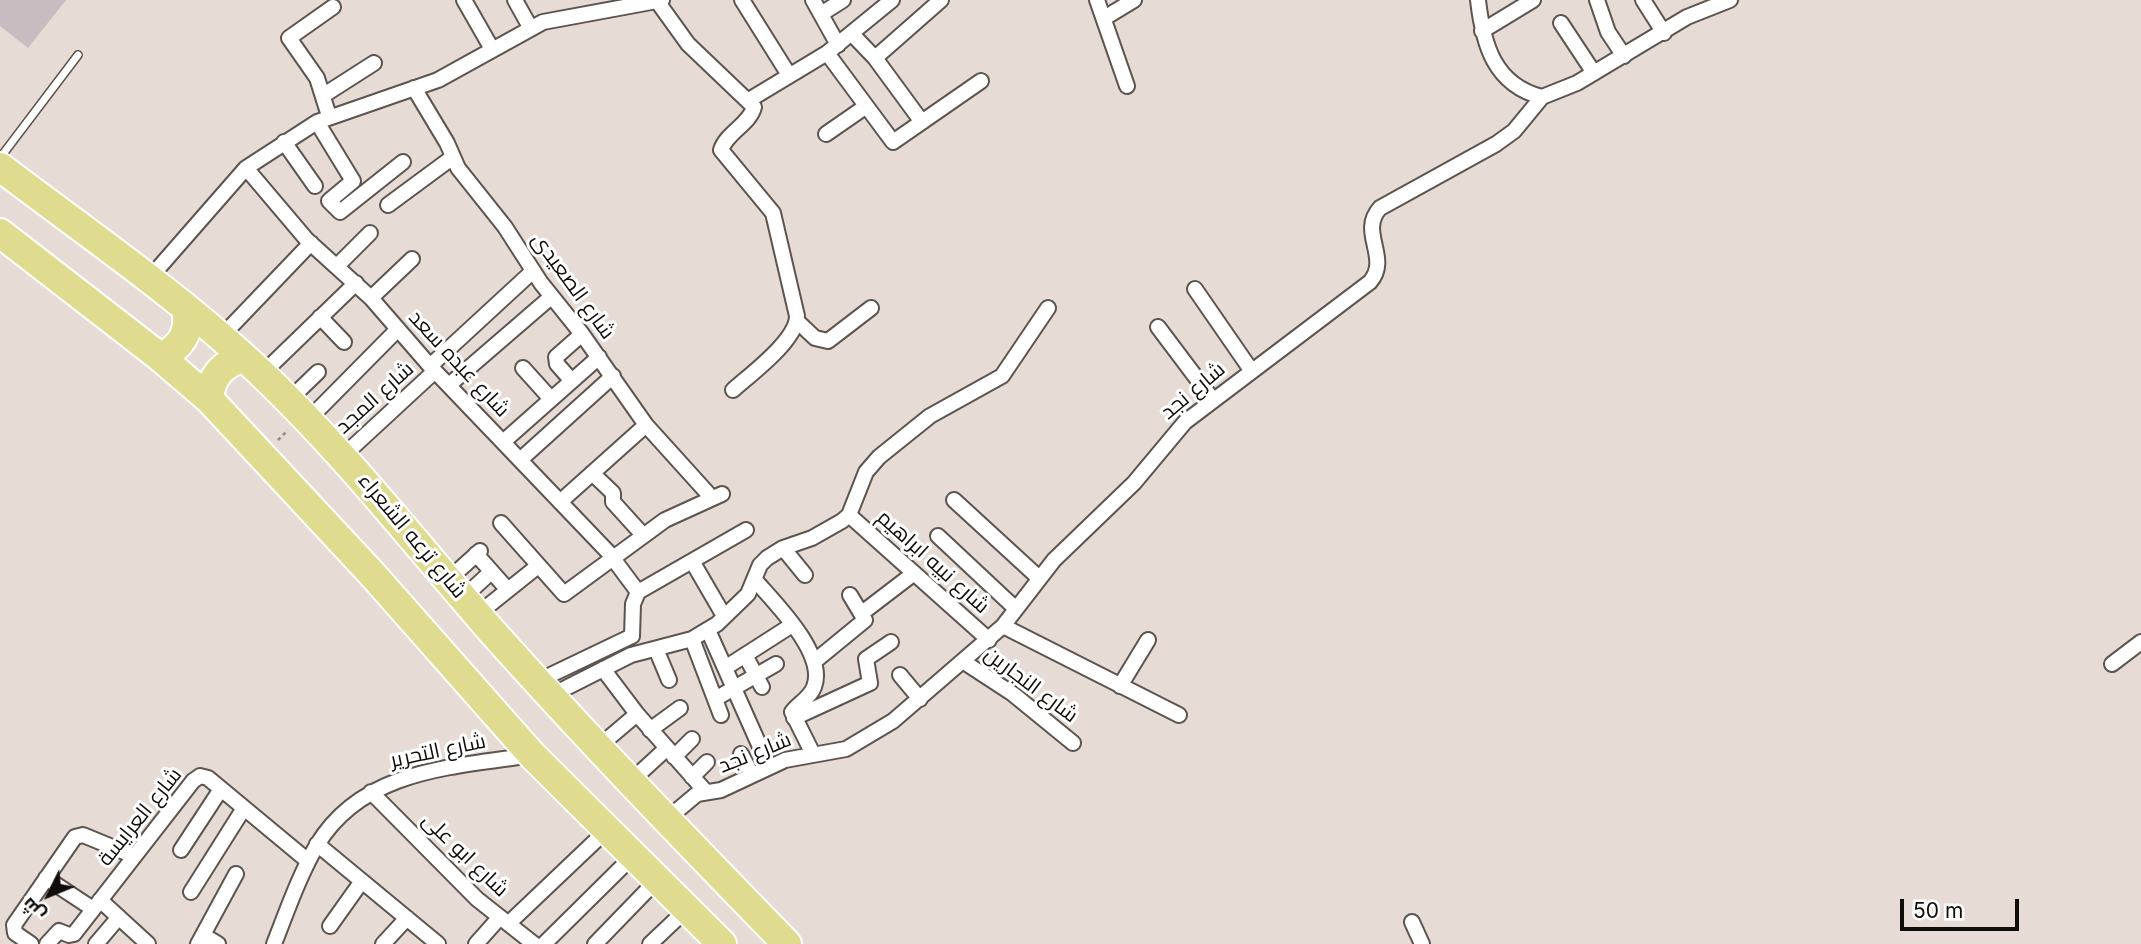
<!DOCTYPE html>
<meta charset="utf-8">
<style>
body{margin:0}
#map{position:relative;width:2141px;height:944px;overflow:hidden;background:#e6dcd5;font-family:Inter,Cairo,sans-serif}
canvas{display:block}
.north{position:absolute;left:14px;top:860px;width:70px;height:70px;-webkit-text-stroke:5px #fff;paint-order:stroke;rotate:227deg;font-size:19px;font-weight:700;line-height:28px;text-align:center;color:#0f0c09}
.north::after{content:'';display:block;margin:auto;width:24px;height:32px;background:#0f0c09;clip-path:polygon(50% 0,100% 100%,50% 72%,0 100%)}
.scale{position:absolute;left:1900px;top:899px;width:119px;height:32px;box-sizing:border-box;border:4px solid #0f0c09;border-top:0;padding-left:9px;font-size:21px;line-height:24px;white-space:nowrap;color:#0f0c09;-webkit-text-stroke:5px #fff;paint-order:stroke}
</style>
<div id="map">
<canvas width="2141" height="944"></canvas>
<div class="north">ش</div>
<div class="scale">50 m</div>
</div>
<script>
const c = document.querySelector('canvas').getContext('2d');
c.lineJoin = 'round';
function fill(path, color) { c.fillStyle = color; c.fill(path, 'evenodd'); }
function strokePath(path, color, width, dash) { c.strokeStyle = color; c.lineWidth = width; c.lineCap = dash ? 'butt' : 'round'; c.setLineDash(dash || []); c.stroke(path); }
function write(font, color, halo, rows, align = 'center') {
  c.font = font + ' Inter,Cairo,sans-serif'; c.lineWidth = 6; c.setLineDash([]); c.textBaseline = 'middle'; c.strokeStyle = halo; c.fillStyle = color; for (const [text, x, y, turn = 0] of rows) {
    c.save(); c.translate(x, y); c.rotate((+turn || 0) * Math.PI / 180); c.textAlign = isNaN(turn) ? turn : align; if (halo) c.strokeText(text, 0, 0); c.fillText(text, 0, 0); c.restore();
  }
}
fill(new Path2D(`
 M0,0H66L28,48L0,26Z`), '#c9bcc0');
const lane = new Path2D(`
 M0,158L78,55`);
const street = new Path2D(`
 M464,0L492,49
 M515,0L530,27
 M742,0L789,75
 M813,0L838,45
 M1097,0L1127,86
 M1478,0C1483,44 1494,85 1542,97
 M1597,0L1608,32L1624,56
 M1643,0L1664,33
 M657,1L688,44L754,107C750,124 726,133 721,150L773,213L797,316C797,340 751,374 733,390
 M821,14L843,0
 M1106,17L1134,0
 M1561,23L1594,73
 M1482,31L1533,0
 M852,34L875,58L922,122
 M827,53L893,142L981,81
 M875,58L941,0
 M414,88L447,143L458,168L505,227L541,283L582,334L646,425L712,498
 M324,95L374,63
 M749,100L827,53L892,0
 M329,116L317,78L289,38L333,7
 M317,122L353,181L329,201L340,212L403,162
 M826,134L865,107
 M284,142L315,186
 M246,168L307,240L371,298L430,366L609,553L638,592
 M388,205L453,157
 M337,266L370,233
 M148,280L246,168L317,122L438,80L543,22L662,0
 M1195,289L1251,370
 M371,298L412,259
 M320,317L344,342
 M797,321L815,338L828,341L871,308
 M1158,327L1213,400
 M220,338L311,243
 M430,366L533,271
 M523,368L551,399
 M262,374L356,283
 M571,380L557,364L556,357L582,334
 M449,385L551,297
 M289,400L318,372
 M308,420L398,329
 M503,442L599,357
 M343,456L435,371
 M520,460L613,376
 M592,473L613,493V502L643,535
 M954,500L1039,578
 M560,502L646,425
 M849,515L989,640
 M501,523L564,594L665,520L722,494
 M938,536L1016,609
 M783,548L805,575
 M476,554L508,590
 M692,561L724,616
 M449,579L480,551
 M755,580C775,603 827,654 814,687C810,698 799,703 792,712L813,754
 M464,597L491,572
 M862,613L913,574
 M478,614L538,566
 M1003,626L1179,715
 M708,630L769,767
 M692,639L721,715
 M656,649L669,680
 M745,655L762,687
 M815,661L865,620L850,595
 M964,662L1013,694L1073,743
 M2112,664L2141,642
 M725,668L792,625
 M603,669L637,714L706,792
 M900,675L920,699
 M538,681L632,636L633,604L638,592L746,530
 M1120,686L1148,640
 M550,696L631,655L692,639L717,624L748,594L760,565L767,558L783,548L812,538L842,521L849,515L866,472L879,457L930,416L1002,376L1048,308
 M715,699L776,664
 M794,718L870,683L866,659L891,642
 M650,730L680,708
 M597,748L637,714
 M741,754L752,775
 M674,757L692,739
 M692,777L707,762
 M630,782L667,748
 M371,792L477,899L534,944
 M667,819L697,794L721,790L785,760L846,749L893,721L1003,626L1054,560L1134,483L1185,422L1370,282C1391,258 1358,232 1380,208L1496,144L1514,131L1542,97L1577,83L1687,17L1730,0
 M317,844L438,944
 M181,850L221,789
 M46,878L93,909
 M191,892L244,808
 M100,900L148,944
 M1412,922L1422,944
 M509,923L608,829
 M330,926L362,881
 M203,935L218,944
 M31,944L15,933L14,925L75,837L83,835L134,856
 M47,944L59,931L69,935L74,934L193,781L200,776L208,778L308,861
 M96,944L119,917
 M198,944L236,874
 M274,944C287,911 299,876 317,845C363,769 453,767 532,755
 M383,944L407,918
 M476,944L500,917
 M544,944L634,855
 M595,944L658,879
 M650,944L688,908`);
const highway = new Path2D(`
 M0,167C88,234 182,298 262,374C345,453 414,542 489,628C585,736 686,840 787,944
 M0,233L160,357L209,399L373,575L532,755L722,944
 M160,357C181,348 191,332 186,310
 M209,399C211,377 222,363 244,358`);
strokePath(lane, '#5c544e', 10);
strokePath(street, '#5c544e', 18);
strokePath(highway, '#fff', 32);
strokePath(new Path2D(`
 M278,440L288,430`), '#918a84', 2.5, [3.5, 3.5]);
strokePath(lane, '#fff', 7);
strokePath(street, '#fff', 14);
strokePath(highway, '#dfdc90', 28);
write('21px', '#0f0c09', '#fff', [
 ["شارع الصعيدى",573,286,54],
 ["شارع عبده سعد",459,364,47],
 ["شارع نجد",1193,391,-40],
 ["شارع المجد",375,398,-42],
 ["شارع ترعه الشعراء",412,536,50],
 ["شارع نبيه ابراهيم",933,562,42],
 ["شارع النجارين",1031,685,37],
 ["شارع التحرير",438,751,-12],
 ["شارع نجد",755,753,-22],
 ["شارع العرايسة",140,817,-51],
 ["شارع ابو على",465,855,44]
]);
</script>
